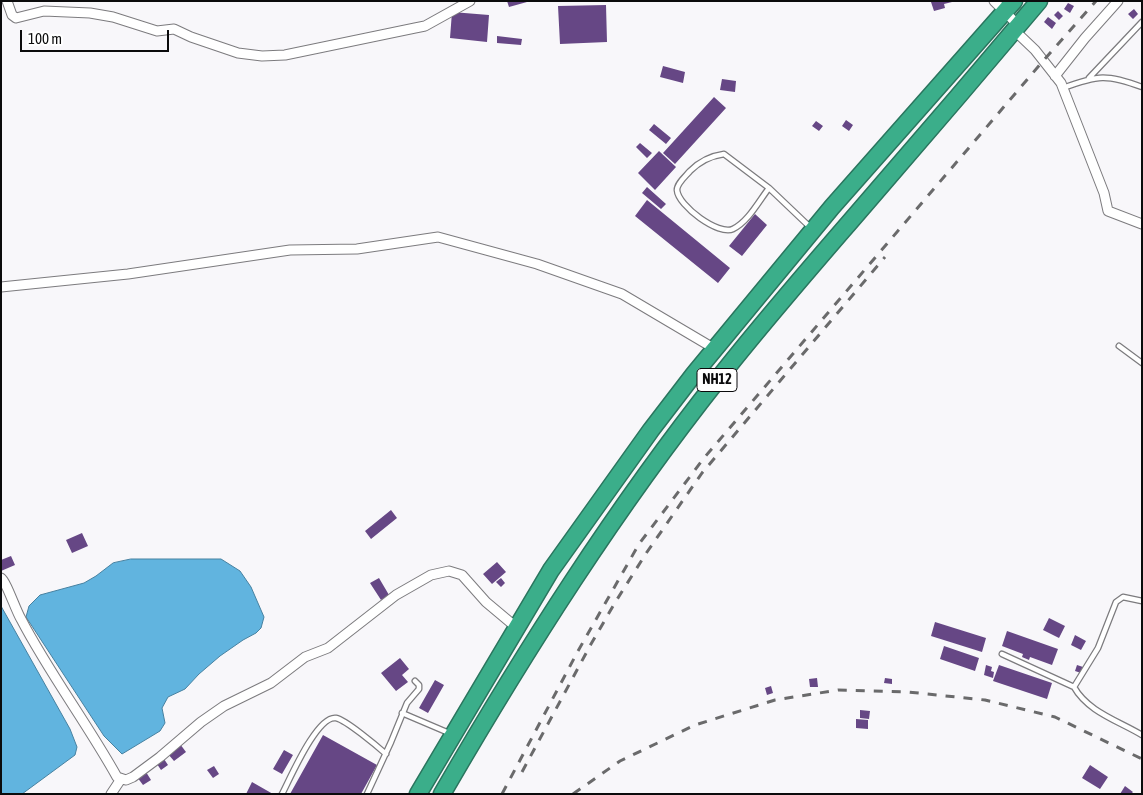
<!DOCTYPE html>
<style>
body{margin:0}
#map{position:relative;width:1143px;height:795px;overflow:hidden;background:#f8f7fa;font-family:"Asap Condensed",sans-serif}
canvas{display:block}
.frame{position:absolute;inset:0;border:2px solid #0b0b0c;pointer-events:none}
.scale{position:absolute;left:20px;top:30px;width:149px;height:22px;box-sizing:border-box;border:2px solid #0b0b0c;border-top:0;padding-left:6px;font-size:15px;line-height:18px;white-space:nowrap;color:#0b0b0c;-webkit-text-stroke:4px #fff;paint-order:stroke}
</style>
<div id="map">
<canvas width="1143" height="795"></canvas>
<div class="frame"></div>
<div class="scale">100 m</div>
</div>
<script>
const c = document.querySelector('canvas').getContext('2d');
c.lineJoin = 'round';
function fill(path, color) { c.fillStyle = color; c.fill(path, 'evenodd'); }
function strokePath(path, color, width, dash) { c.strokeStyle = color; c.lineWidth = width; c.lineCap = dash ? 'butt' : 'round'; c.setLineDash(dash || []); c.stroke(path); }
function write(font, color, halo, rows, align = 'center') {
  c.font = font + ' "Asap Condensed",sans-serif'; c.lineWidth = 5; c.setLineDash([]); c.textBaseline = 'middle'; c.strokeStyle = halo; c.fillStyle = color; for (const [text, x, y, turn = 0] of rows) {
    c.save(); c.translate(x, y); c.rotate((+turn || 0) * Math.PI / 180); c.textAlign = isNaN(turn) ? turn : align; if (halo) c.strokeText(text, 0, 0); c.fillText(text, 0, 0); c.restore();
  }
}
const water = new Path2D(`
 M131,559H221L240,571L251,587L264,617L261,628L256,633L243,640L220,656L199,674L185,689L168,697L162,708L165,723L160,731L122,754L104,736L26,617L29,606L40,595L84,583L96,576L113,563Z
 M1,606L70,729L77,747L75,755L22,794H1Z`);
fill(water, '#61b4df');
strokePath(water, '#4781a0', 1);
fill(new Path2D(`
 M507,1H527V2L509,7Z
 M931,2L933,1L952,2L944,4L945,8L934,11Z
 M1068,3L1074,6L1070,13L1064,9Z
 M606,5L607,42L560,44L558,6Z
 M1134,9L1138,14L1133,19L1128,14Z
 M1058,11L1063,16L1059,20L1054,15Z
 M452,12L489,15L487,42L450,38Z
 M1048,17L1056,23L1052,29L1044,22Z
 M497,36L522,39L521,45L497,43Z
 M663,66L685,72L683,83L660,77Z
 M722,79L736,81L735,92L720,90Z
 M714,97L726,108L675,164L663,153Z
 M846,120L853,125L849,131L842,126Z
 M816,121L823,126L819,131L812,126Z
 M654,124L671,138L666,144L649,130Z
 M640,143L652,153L647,158L636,147Z
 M659,151L676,167L655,190L638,173Z
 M647,187L666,204L661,209L642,193Z
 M647,200L730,268L718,283L635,216Z
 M755,214L767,225L742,256L729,246Z
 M391,510L397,518L371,539L365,531Z
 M82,533L88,546L72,553L66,540Z
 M11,556L15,565L1,571V560Z
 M497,562L506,572L492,584L483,574Z
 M379,578L389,595L381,600L370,583Z
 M501,578L505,583L501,587L496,582Z
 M1049,618L1065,626L1059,638L1043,630Z
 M935,622L986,638L982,652L931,636Z
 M1007,631L1058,649L1052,665L1030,657L1029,660L1022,657L1023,654L1002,646Z
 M1075,635L1086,641L1081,650L1071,645Z
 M944,646L979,658L975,671L940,659Z
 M400,658L409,669L402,675L408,682L396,691L381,673Z
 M986,665L992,667L991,671L994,672L993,678L984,675Z
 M999,665L1052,683L1047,699L993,681Z
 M1077,665L1083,667L1081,673L1075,671Z
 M817,678L818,687H810L809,679Z
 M885,678L892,679V684L884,683Z
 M435,680L444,685L428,713L419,708Z
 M771,686L773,693L767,695L765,688Z
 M860,710L870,711L869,719L860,718Z
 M856,719L868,720V729L856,728Z
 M323,735L377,765L361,794H290Z
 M180,744L186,752L174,761L168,754Z
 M284,750L293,755L282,774L273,769Z
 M164,759L168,765L161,770L157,764Z
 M1090,765L1108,777L1100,789L1082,778Z
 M214,766L219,774L213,778L207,770Z
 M146,772L151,780L143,785L137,777Z
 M252,782L273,794H246Z
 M1125,786L1133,792L1131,794H1120Z`), '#664785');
const lane = new Path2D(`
 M1089,78L1142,22
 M1063,88C1098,75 1107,74 1142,87
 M769,188C759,201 748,222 733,229C719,236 678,206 677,190C677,183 686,176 690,171C700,161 710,156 724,154L769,188L811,228
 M1119,346L1142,363
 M1002,654L1074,687C1088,712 1119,721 1142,735
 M1074,687L1098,648L1116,602L1123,597L1142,601
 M402,713L449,733
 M282,794C290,779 317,715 336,718C346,720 377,746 386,754
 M367,794L391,742L407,703L419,689V685L415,681`);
const street = new Path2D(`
 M7,1L12,15L16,18L44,11L90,13L113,17L157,31L174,29L191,37L238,53L262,56L285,55L415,28L425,26L470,1
 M994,1L1018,25
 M1014,30L1035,50L1061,83L1104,193L1108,211L1142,224
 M1055,76L1085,38L1118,1
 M1,287L128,274L290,250L357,249L438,237L537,264L622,294L715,349
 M1,578C6,581 16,611 21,619C49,673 87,723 117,777L126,780L133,777L160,757L201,722L224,706L271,683L305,657L328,648L396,595L431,575L449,571L462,575L486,602L517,628
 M111,794L121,779`);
const highway = new Path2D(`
 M418,794L551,570L651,430L694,374L832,207L1014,1
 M442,794C526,649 615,509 719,378C770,313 826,250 880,187C933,126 986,64 1039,1`);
strokePath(lane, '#7c7b7e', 7);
strokePath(street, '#7c7b7e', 11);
strokePath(highway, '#2a755e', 19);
strokePath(lane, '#fff', 4.5);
strokePath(street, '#fff', 9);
strokePath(highway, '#3bae8a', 16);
strokePath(new Path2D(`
 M522,772L591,644L616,601L647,552L702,473L885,257
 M502,794L578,651L639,544L704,458L1043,61L1096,1
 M573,794L620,761L695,725L775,700L838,690L908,692L985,700L1055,717L1142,759`), '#6a6a6b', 3, [9, 9]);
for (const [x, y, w] of [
 [717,380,40]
]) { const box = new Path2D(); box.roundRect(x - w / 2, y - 11.5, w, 23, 4); c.fillStyle = '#fff'; c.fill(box); strokePath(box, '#0b0b0c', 1); }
write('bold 14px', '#0b0b0c', null, [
 ["NH12",717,380]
]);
</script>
